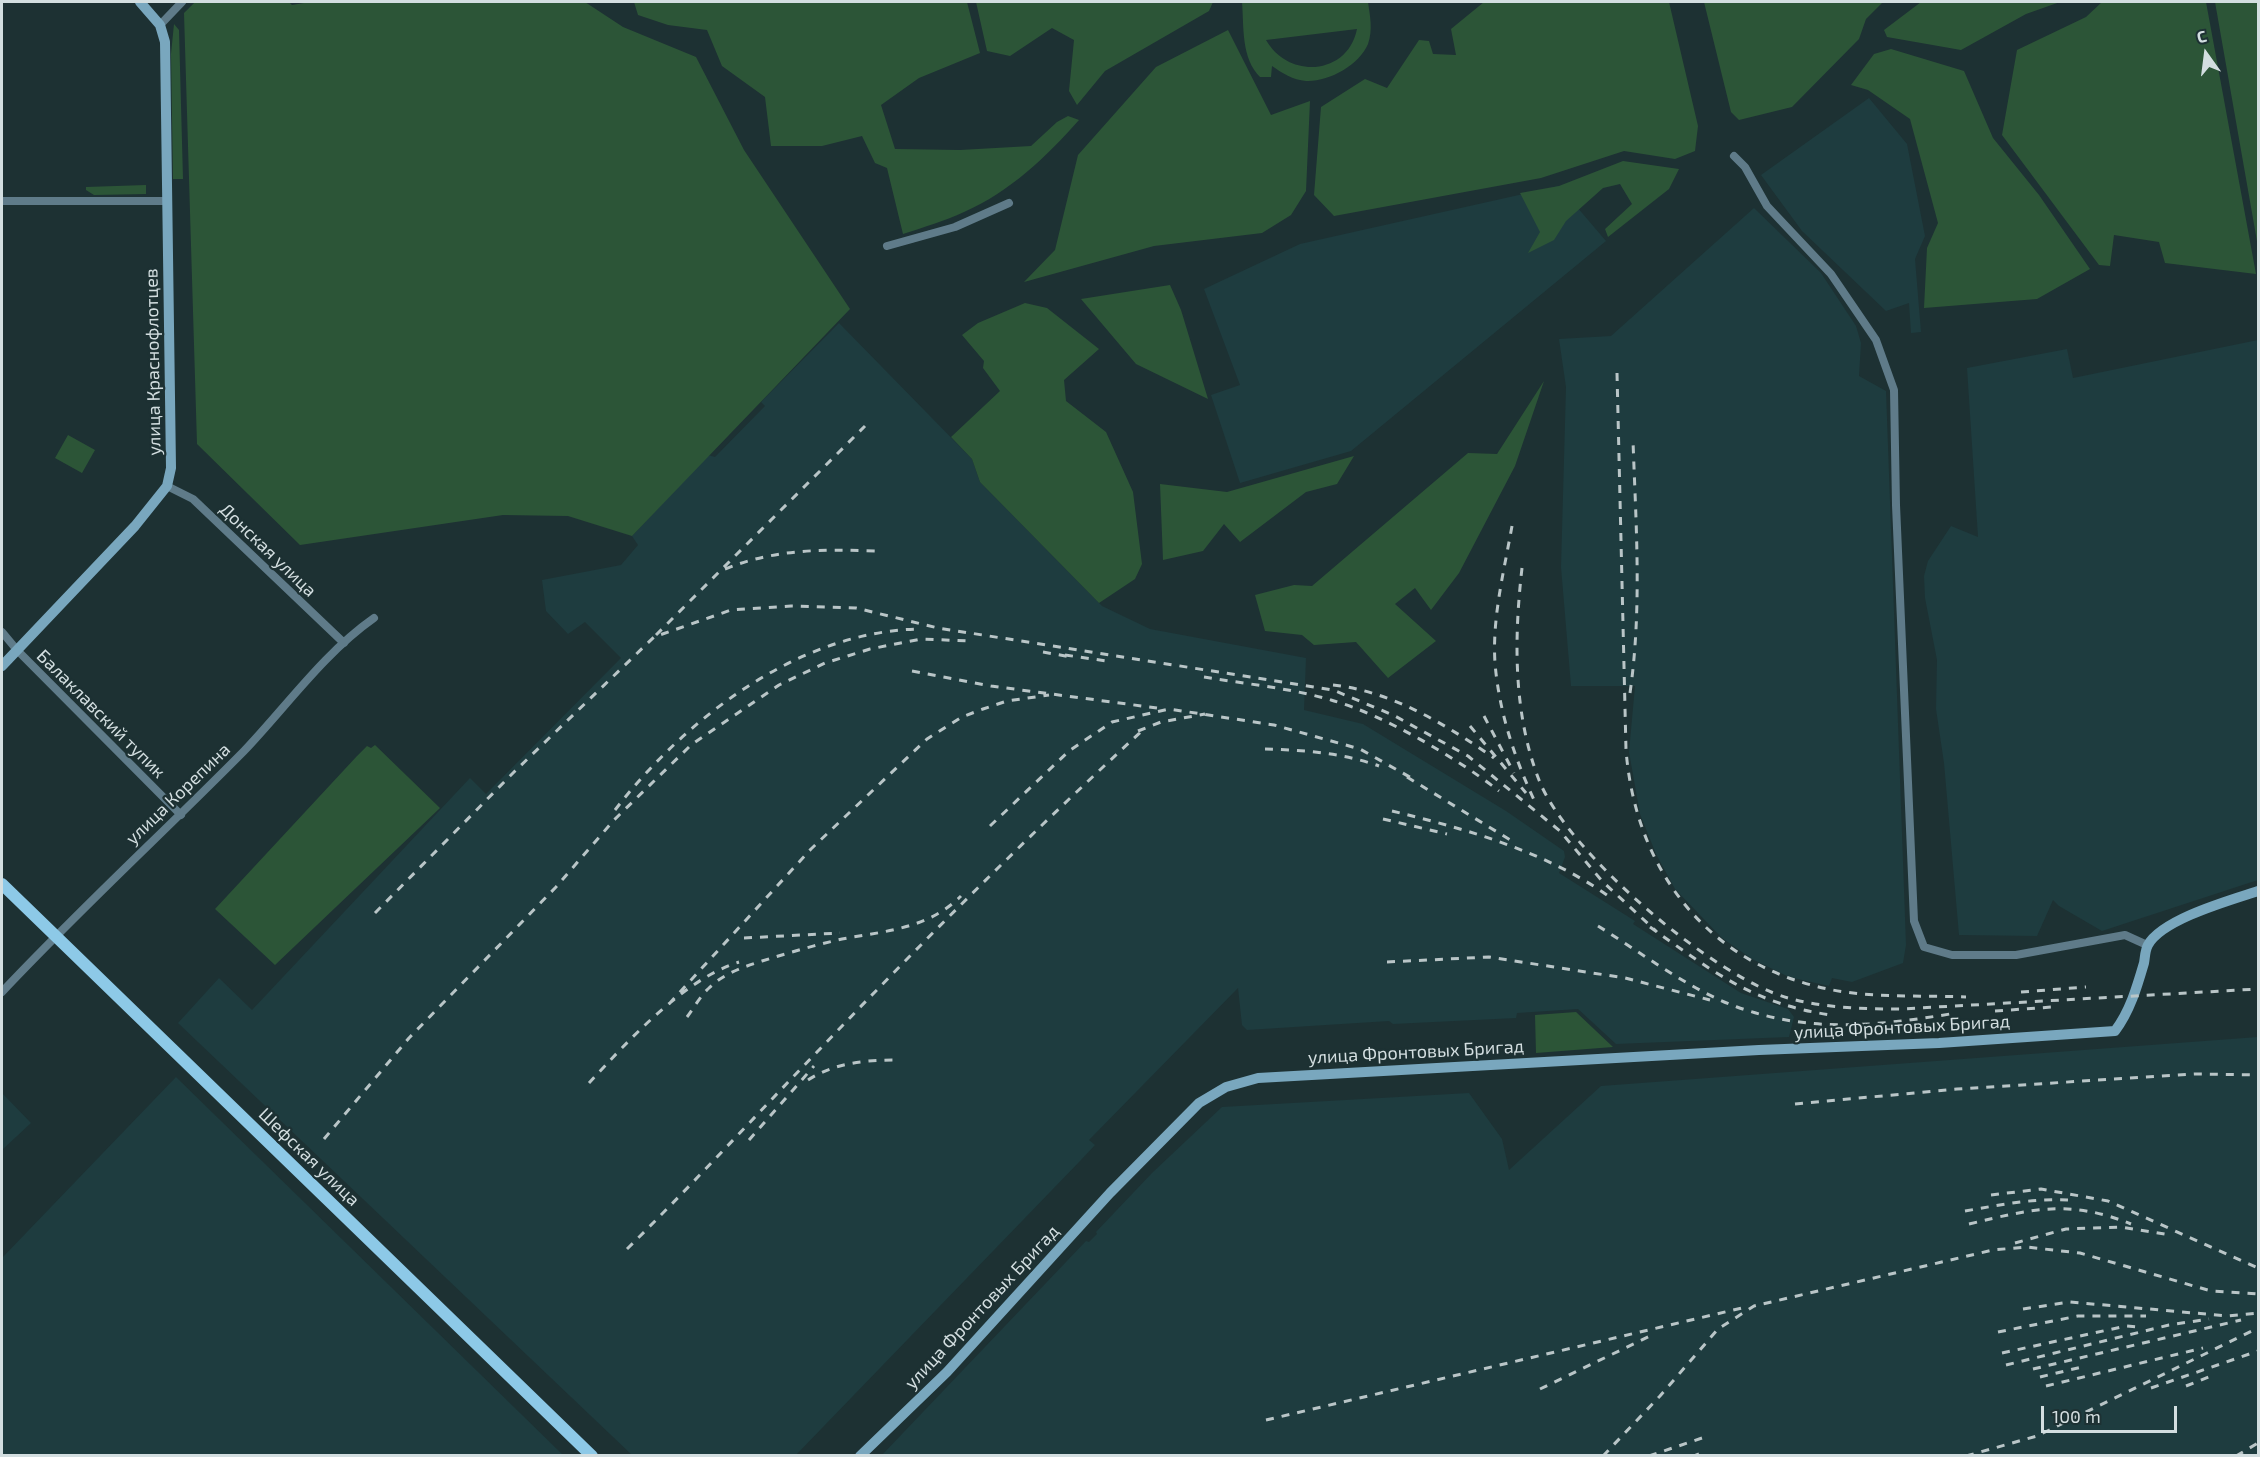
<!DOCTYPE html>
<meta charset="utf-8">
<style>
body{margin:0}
#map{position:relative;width:2260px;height:1457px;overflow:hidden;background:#1d3133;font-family:"Exo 2",sans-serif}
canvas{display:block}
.frame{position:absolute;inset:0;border:3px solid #d3dee0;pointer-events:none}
.north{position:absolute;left:2176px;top:24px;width:60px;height:60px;-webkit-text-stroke:4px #1d3133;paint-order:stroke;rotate:346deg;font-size:16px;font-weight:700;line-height:24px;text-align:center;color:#d3dee0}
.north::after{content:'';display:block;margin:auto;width:21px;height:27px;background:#d3dee0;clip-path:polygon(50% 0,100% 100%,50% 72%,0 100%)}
.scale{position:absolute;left:2041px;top:1406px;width:136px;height:27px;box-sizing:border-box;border:3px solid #d3dee0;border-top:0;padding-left:8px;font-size:18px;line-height:21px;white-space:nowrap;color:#d3dee0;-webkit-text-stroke:4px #1d3133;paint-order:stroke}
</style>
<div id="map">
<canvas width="2260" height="1457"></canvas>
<div class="frame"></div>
<div class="north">С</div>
<div class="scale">100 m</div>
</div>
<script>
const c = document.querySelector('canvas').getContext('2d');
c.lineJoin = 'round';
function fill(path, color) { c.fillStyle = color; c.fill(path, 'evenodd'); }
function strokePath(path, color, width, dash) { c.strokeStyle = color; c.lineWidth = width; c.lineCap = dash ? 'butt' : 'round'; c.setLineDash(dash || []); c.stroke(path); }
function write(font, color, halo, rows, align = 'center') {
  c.font = font + ' "Exo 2",sans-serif'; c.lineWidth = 4.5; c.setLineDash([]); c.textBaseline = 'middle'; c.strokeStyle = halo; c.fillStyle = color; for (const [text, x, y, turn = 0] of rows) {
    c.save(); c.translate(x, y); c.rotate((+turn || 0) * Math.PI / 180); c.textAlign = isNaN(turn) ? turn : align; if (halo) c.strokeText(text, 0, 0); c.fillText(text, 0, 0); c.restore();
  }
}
fill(new Path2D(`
 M1869,98L1907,144L1925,236L1915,259L1921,332L1911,333L1909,303L1886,311L1802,231L1761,175Z
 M1559,186L1606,241L1351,451L1240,483L1211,395L1240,385L1204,289L1300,244Z
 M1754,208L1821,273L1856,326L1861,343L1859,376L1886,391L1906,945L1903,963L1852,982L1832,978L1829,986L1789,977L1752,959L1722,938L1675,889L1656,854L1640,814L1629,752L1635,686H1571L1561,567L1566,387L1559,339L1611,336Z
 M839,323L972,459L980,482L1102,606L1150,629L1306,658L1304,710L1363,724L1506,811L1564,851L1565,857L1559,873L1635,921L1633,924L1741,993L1788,1009L1794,1017L1789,1037L1616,1044L1578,1009L1517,1013L1516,1018L1393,1024L1389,1021L1247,1030L1242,1025L1238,988L1089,1140L1095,1145L1080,1161L795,1456L632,1455L178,1023L219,978L252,1010L470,778L486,794L621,658L585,622L568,634L546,611L542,580L621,565L638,545L632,536L708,455L715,457L765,406L761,402Z
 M2258,340V880L2102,931L2059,906L2053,900L2037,936L1959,935L1944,763L1936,709L1937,660L1925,598L1924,576L1928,561L1951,526L1978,537L1967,368L2067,349L2073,378Z
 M2258,1037V1455H882L1086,1241L1089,1242L1097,1234L1096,1232L1152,1173L1222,1107L1469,1093L1502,1139L1509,1170L1601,1086Z
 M176,1077L563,1455H2V1258Z
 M2,1093L31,1123L2,1150Z`), '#1e3c3f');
fill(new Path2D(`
 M195,2H289L292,5L310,2H585L623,27L696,57L744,150L850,309L632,536L568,516L503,515L300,545L197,444L184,13Z
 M634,2H967L980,53L919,78L881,105L895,149L960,150L1031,146L1057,122L1068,116L1079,120C1047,156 1010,192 964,212C945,221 924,227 903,234L887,168L875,163L862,136L822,146H771L765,97L722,66L707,30L668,25L638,15Z
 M976,2H1213L1209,11L1105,71L1077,105L1069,91L1074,40L1052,28L1010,56L987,51Z
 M1242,2H1368C1370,16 1373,30 1368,44C1359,65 1329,82 1306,81C1293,80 1282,73 1272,66L1271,77H1260C1241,58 1244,27 1242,2ZM1357,29C1348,75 1289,80 1266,40Z
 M1484,2H1669L1698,126L1695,151L1675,159L1624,151L1541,178L1334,216L1314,195L1321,107L1365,79L1387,88L1419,40L1429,41L1433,54L1456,55L1451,29Z
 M1704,2H1883L1866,19L1859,39L1792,107L1739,120L1731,112Z
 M1921,2H2060L2026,14L1961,50L1887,37L1884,30Z
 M2102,2H2206L2256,274L2165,263L2159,242L2114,235L2110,266L2099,265L2002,135L2017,50L2086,17Z
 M2215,2H2258V247Z
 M174,24L179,30L183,179H173L171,54Z
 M1228,30L1271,115L1310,101L1306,191L1291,215L1262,233L1154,246L1024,282L1055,250L1078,155L1156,67Z
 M1891,49L1964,71L1993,138L2039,195L2090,269L2037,299L1924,308L1927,248L1938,223L1910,119L1868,90L1851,85L1874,54Z
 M1623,161L1679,169L1669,189L1608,237L1605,229L1632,204L1620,184L1603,188L1566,221L1554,240L1528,253L1540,232L1520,193L1559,186Z
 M146,185V194L94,195L86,190V187Z
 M1170,285L1181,310L1208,399L1136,364L1081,299Z
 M1025,303L1047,308L1099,349L1064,380L1066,401L1106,432L1133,492L1142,564L1135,579L1099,603L980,482L972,459L951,437L1000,391L983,368L984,361L962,335L978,323Z
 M1544,381L1515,466L1459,573L1431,610L1415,588L1395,604L1436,641L1388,678L1356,642L1314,645L1302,635L1265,631L1255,595L1294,585L1312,586L1468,453L1497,454Z
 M68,435L95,450L82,473L55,458Z
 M1354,456L1337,484L1306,492L1240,542L1224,524L1203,551L1163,560L1160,484L1227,492Z
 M375,745L440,808L275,965L215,909L357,756L367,746L371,748Z
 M1576,1012L1613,1047L1536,1053L1535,1015Z`), '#2c5537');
strokePath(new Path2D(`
 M160,25L182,2
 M1734,156L1745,167L1767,206L1831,274L1876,340L1894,390L1896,505L1914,921L1924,947L1952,955H2016L2125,935L2147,945
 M2,201H166
 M887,246L955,227L1009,203
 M167,486L193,499L344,643
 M2,632L17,650L181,815
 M2,992C80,909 164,832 244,751C286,707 324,653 374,618`), '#5f7b89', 8);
strokePath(new Path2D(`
 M2,666L135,526L167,486L171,468L165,42L160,25L140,2
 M860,1456L947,1372L1110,1193L1199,1103L1226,1087L1258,1078L1759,1050L1939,1043L2115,1031C2130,1011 2137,987 2144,963C2145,958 2145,950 2148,945C2162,919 2231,900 2258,891`), '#79a7be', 10);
strokePath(new Path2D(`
 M2,884L592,1456`), '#8dc9e7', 12);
strokePath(new Path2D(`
 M1617,373L1626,750C1635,864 1701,957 1815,986C1863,999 1916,995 1966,997
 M1512,526C1504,571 1492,618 1495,663C1499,712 1515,760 1536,804
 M1522,568C1514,638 1513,713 1539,780C1567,852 1713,977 1788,998C1825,1008 1863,1009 1901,1009L2258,989
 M725,569C775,549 822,549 875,551
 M656,635L865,426
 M1043,652L1071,657
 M1065,655L1107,661
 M912,671L991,686L1157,708
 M1204,677C1246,684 1290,688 1331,700C1382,714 1457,758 1499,791
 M1333,685C1391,691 1447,725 1494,758
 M1630,693C1642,609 1636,526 1633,441
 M1484,716L1514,773
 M1470,726L1526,793
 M1138,731L1161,722L1205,714
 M1265,749C1303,750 1343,753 1379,766
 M1407,777L1512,841
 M615,810C686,718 799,631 920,629
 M1392,811C1466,829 1544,851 1607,895
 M1383,819L1447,834
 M990,826L1069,751L1112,722L1169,709L1274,725L1360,749L1415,780
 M375,913L514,772L654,637L731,610L791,606L856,608L938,628L1333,690L1393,715L1468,756L1560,831L1602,881L1657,932
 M1598,926C1642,953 1688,989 1737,1007C1810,1033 1876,1026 1950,1014
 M1650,927C1712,971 1753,1004 1831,1015
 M744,938L840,933
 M1387,962L1489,957L1625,978L1710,1000
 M2021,992L2086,987
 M669,1004L811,849L927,739L962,717L983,709L1007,701L1049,695
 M1995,1011L2052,1007
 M687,1017C694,1008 700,996 709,988C723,974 743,967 762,961C788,953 815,945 842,939C885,931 928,929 961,896
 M808,1080C834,1063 865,1060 896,1060
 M589,1083C628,1041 684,979 739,962
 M1795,1104L1957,1089L2195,1074L2258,1075
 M324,1139L409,1038L556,887L614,820L691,745L779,685L825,663L870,649L921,639L969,641
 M749,1140L814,1066
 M1991,1195L2041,1189L2108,1201L2258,1268
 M1965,1211C2000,1205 2033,1198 2068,1200
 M1969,1224C2032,1209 2069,1199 2131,1224
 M2015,1243L2066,1229L2121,1227L2171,1235
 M627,1249C693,1184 755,1116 819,1050C924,940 1033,831 1145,728
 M2023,1309L2070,1302L2228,1316L2258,1313
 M1998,1332L2078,1316H2146
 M2002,1353L2126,1326L2137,1327
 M2006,1365L2169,1325L2209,1319
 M2033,1369L2241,1320
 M2040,1377L2086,1366
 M2046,1386L2203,1348
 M2186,1386L2211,1376
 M2151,1388L2258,1351
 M1540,1389L1652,1335
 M1266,1420L1742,1308
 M1603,1456L1660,1396L1718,1329L1754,1306L1993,1250L2026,1247L2080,1253L2211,1291L2258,1294
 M1649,1456L1702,1438
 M1694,1456L1699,1454
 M1966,1456L2037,1436L2258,1328
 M2236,1456L2258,1443
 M2258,1456V1455`), '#b9c5c7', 3, [8, 8]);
write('18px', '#d3dee0', '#1d3133', [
 ["улица Краснофлотцев",153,362,-91],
 ["Донская улица",268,550,44],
 ["Балаклавский тупик",101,714,45],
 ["улица Корепина",178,794,-44],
 ["улица Фронтовых Бригад",1902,1027,-3],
 ["улица Фронтовых Бригад",1416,1052,-3],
 ["Шефская улица",309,1157,44],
 ["улица Фронтовых Бригад",982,1307,-47]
]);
</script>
